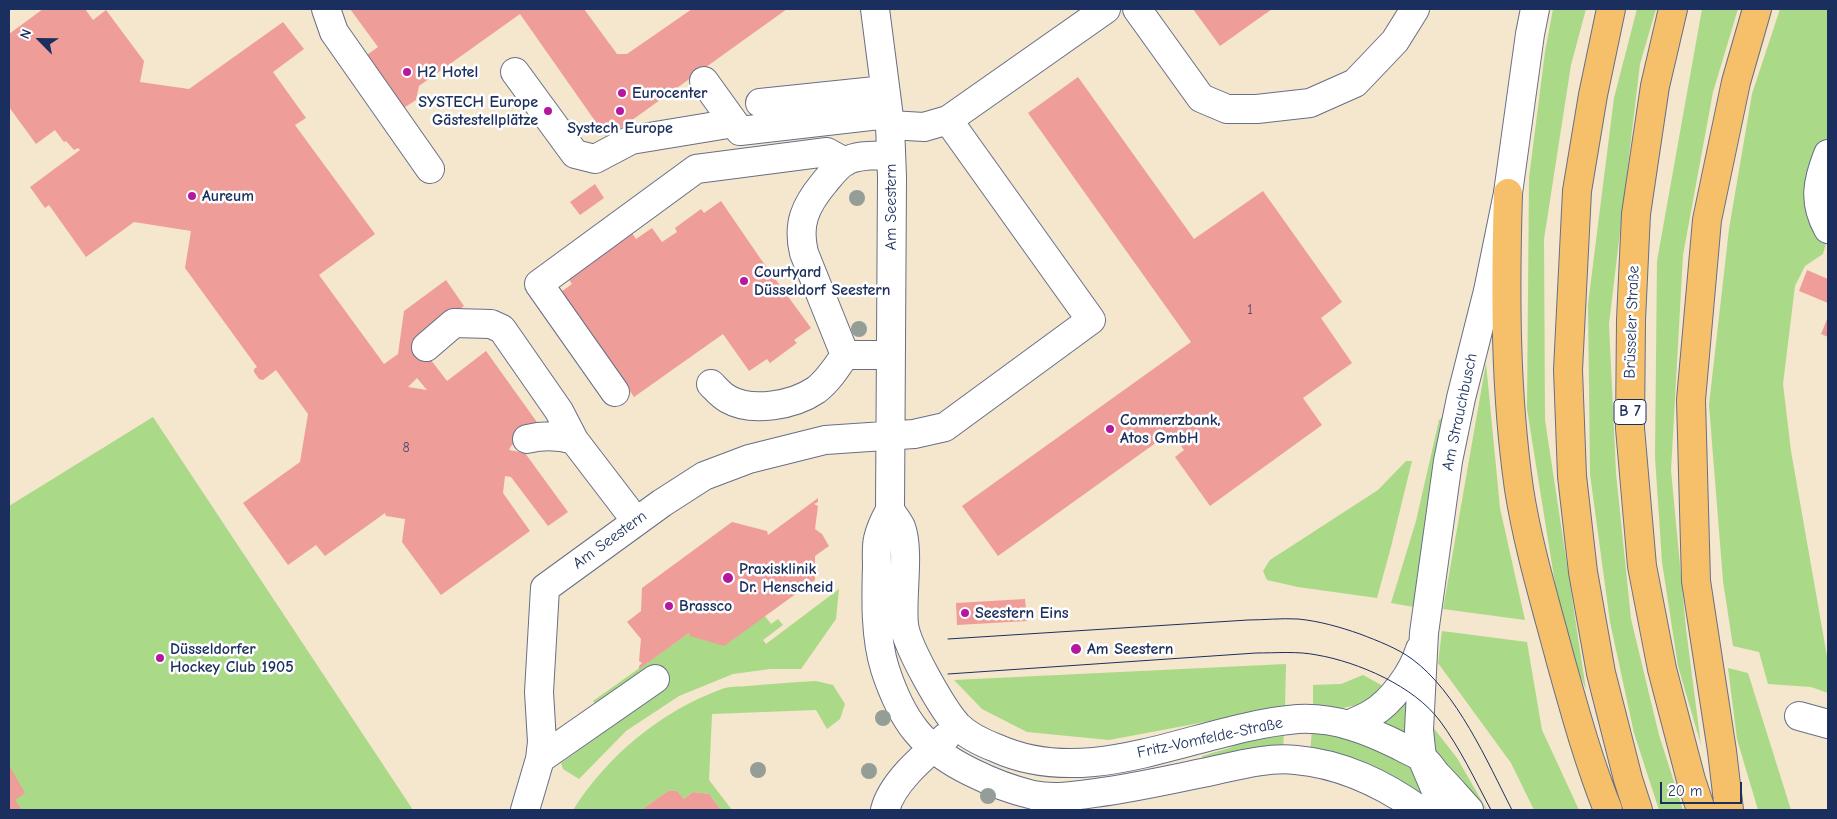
<!DOCTYPE html>
<meta charset="utf-8">
<style>
body{margin:0}
#map{position:relative;width:1837px;height:819px;overflow:hidden;background:#f5e6ce;font-family:"Comic Neue",sans-serif}
canvas{display:block}
.frame{position:absolute;inset:0;border:10px solid #1b2f5e;pointer-events:none}
.north{position:absolute;left:15px;top:15px;width:50px;height:50px;-webkit-text-stroke:4px #fff;paint-order:stroke;rotate:293deg;font-size:14px;font-weight:700;line-height:20px;text-align:center;color:#1b2f5e}
.north::after{content:'';display:block;margin:auto;width:18px;height:22px;background:#1b2f5e;clip-path:polygon(50% 0,100% 100%,50% 72%,0 100%)}
.scale{position:absolute;left:1660px;top:782px;width:82px;height:22px;box-sizing:border-box;border:2px solid #1b2f5e;border-top:0;padding-left:6px;font-size:15px;line-height:18px;white-space:nowrap;color:#1b2f5e;-webkit-text-stroke:4px #fff;paint-order:stroke}
</style>
<div id="map">
<canvas width="1837" height="819"></canvas>
<div class="frame"></div>
<div class="north">N</div>
<div class="scale">20 m</div>
</div>
<script>
const c = document.querySelector('canvas').getContext('2d');
c.lineJoin = 'round';
function fill(path, color) { c.fillStyle = color; c.fill(path, 'evenodd'); }
function strokePath(path, color, width, dash) { c.strokeStyle = color; c.lineWidth = width; c.lineCap = dash ? 'butt' : 'round'; c.setLineDash(dash || []); c.stroke(path); }
function write(font, color, halo, rows, align = 'center') {
  c.font = font + ' "Comic Neue",sans-serif'; c.lineWidth = 5; c.setLineDash([]); c.textBaseline = 'middle'; c.strokeStyle = halo; c.fillStyle = color; for (const [text, x, y, turn = 0] of rows) {
    c.save(); c.translate(x, y); c.rotate((+turn || 0) * Math.PI / 180); c.textAlign = isNaN(turn) ? turn : align; if (halo) c.strokeText(text, 0, 0); c.fillText(text, 0, 0); c.restore();
  }
}
fill(new Path2D(`
 M1553,9H1586L1571,65L1544,239L1545,420L1586,690L1562,627L1527,409L1529,178L1545,52Z
 M1637,9H1656L1640,64L1609,324L1616,473L1631,619L1659,735L1683,810H1659L1634,733L1610,622L1590,474L1588,304L1614,98Z
 M1702,9H1738L1713,92L1683,255L1671,470L1686,629L1701,745L1678,666L1662,562L1655,457L1657,261Z
 M1780,9H1828L1827,239L1823,254L1805,266L1795,286L1783,384L1791,451L1828,662V693L1811,687L1768,684L1759,652L1733,646L1723,581L1709,405L1729,229L1752,94Z
 M1486,363L1500,508L1525,620L1443,609Z
 M153,417L413,810H9V506Z
 M1443,417L1423,537L1414,607L1391,603L1416,521L1439,420Z
 M1406,461H1412L1391,547L1377,598L1298,587L1267,580L1263,571L1270,560L1378,490Z
 M839,589L836,619L801,669H770L733,674L679,696L626,731L579,779L563,769L561,763L665,689L649,667L597,706L593,701L689,633L765,616L771,624L778,619L783,625L763,640L766,644Z
 M1442,631L1527,642L1542,730L1579,810H1534L1511,763L1438,663Z
 M1286,664L1285,707L1109,740L1027,732L982,709L954,680Z
 M1728,668L1748,673L1791,810H1758L1737,739Z
 M1363,675L1385,687L1362,704L1333,710L1313,709V685L1341,684Z
 M816,681L833,685L845,704L840,719L827,729L816,710L712,714L709,780L732,810H721L709,794L693,792L684,799L677,791H668L641,810H573C607,756 661,711 722,689C729,686 740,687 748,686C771,684 793,682 816,681Z
 M1405,699L1412,701L1409,739L1376,724Z
 M1425,717L1457,758L1487,810L1434,761Z
 M1284,729L1283,752L1203,761L1202,756L1229,748L1250,738Z
 M1312,730L1333,732L1416,766L1427,797L1310,753Z`), '#aad987');
fill(new Path2D(`
 M43,9H85L93,20L106,10L144,61L140,82L189,89L283,22L304,49L273,72L306,118L295,125L375,234L319,275L384,364L398,354L404,311L446,280L464,306L424,336L421,347L447,381L486,351L539,425L511,446L509,450L525,453L568,512L548,526L511,477L505,476L503,493L530,531L441,595L402,542L405,519L386,516L385,513L325,556L316,545L288,565L243,503L300,462L308,414L276,370L263,380L259,379L254,372V369L257,367L185,268L191,231L134,222L86,257L49,205L45,208L30,187L80,150L78,148L74,150L66,141L64,142L55,130L36,144L9,107V34ZM417,378L427,390L408,387Z
 M350,9H584L617,54H627L692,9H787L607,138L520,14L419,86L416,100L402,109L364,57L378,47Z
 M1193,9H1272L1220,46Z
 M1078,77L1194,239L1263,191L1342,302L1321,318L1352,363L1303,398L1322,425L1210,506L1175,457L1184,450L1171,432L998,556L962,506L1191,342L1028,113Z
 M595,184L604,198L580,215L570,202Z
 M721,201L760,258L811,328L794,340L797,343L770,363L767,359L749,371L723,334L634,397L561,292L572,284L566,275L630,230L636,239L652,228L662,242L677,232L675,228L701,209L704,213Z
 M1807,270L1828,279V303L1799,291Z
 M1828,317V337L1821,334Z
 M818,498V502L814,504L818,506L815,529L822,534L829,546L815,556V580L724,646L690,636L689,633L639,669V666L642,663L639,661L641,639L627,622L641,611L642,588L732,522L767,531L768,535Z
 M1025,599L1027,621L957,625L956,603Z
 M9,765L25,793L15,800L22,810H9Z
 M668,791H677L684,799L693,792L709,794L721,810H641Z`), '#ef9d99');
const minor = new Path2D(`
 M326,9L334,32L430,169
 M875,9L890,125L892,177L890,510C885,519 880,529 878,539C876,547 877,557 877,566C876,599 875,637 885,669C902,721 922,748 971,772C991,782 1012,790 1033,795C1053,799 1074,796 1095,793C1134,788 1173,779 1212,771C1239,765 1268,757 1296,760C1343,764 1383,784 1420,810
 M1137,9L1201,98L1227,109H1257L1310,103L1355,83L1395,41L1415,9
 M515,72L575,154L595,159L631,140L734,123
 M704,81L740,131L888,114
 M760,103L885,90
 M890,125L924,127L948,120L1106,9
 M1828,154C1817,182 1813,202 1828,229
 M426,347L454,323L491,324L502,329L559,411L574,440L636,521
 M890,355H845L804,253C797,224 805,206 824,183C830,176 837,166 846,161C859,154 876,156 891,155
 M711,384C716,389 722,396 728,399C752,413 794,405 816,390C828,381 837,367 845,355
 M615,392L539,284L696,169L827,152L845,162
 M527,439C543,435 558,435 574,440
 M890,510C893,515 898,521 901,527C910,551 901,598 904,625C907,647 943,710 958,726C968,736 983,743 996,748C1093,792 1198,727 1298,719C1335,717 1368,730 1400,746C1407,750 1415,753 1421,757C1427,761 1432,769 1437,775C1448,786 1458,798 1469,810
 M1799,716L1828,724
 M1350,724C1357,721 1364,718 1371,714C1392,702 1413,672 1420,649
 M540,759L655,679
 M525,810L540,759L542,742L539,692L545,588L662,503L704,476L749,459L825,440L914,434L945,427L1091,320L948,120
 M885,810C892,782 925,755 946,737
 M1444,810L1422,758L1419,730L1424,633L1448,461L1461,398L1488,291L1508,193L1530,34L1535,9`);
const highway = new Path2D(`
 M1611,9L1593,95L1577,191L1568,370L1572,476L1583,572L1601,673L1628,779L1638,810
 M1673,9L1655,86L1636,214L1631,320L1630,428L1642,566L1662,669L1691,780L1701,810
 M1508,193C1505,292 1505,391 1519,489C1528,547 1546,605 1561,662C1575,712 1589,763 1608,810
 M1729,810L1722,751L1696,581L1691,400L1707,220L1736,82L1757,9`);
strokePath(minor, '#676f85', 30);
strokePath(highway, '#676f85', 30);
strokePath(minor, '#fff', 28);
strokePath(highway, '#f6c06b', 28);
strokePath(new Path2D(`
 M948,639L1248,620C1264,620 1281,618 1298,619C1319,621 1340,627 1360,634C1378,641 1397,648 1412,659C1457,692 1487,761 1512,810
 M948,674L1256,653C1276,653 1298,651 1317,655C1358,662 1414,686 1440,721C1460,748 1475,780 1491,810`), '#1b2f5e', 1);
c.fillStyle = '#959d97';
for (const [x, y] of [
 [857,198],
 [859,329],
 [883,718],
 [758,770],
 [869,771],
 [988,796]
]) { c.beginPath(); c.arc(x, y, 8, 0, 2 * Math.PI); c.fill(); }
for (const [x, y, r, color] of [
 [407,72,5,"#b5179e"],
 [622,93,5,"#b5179e"],
 [548,111,5,"#b5179e"],
 [620,111,5,"#b5179e"],
 [192,196,5,"#b5179e"],
 [744,281,5,"#b5179e"],
 [1110,429,5,"#b5179e"],
 [728,578,6,"#b5179e"],
 [669,606,5,"#b5179e"],
 [965,613,5,"#b5179e"],
 [1076,649,6,"#b5179e"],
 [160,658,5,"#b5179e"]
]) { const dot = new Path2D(); dot.arc(x, y, r, 0, 2 * Math.PI); c.fillStyle = color; c.fill(dot); strokePath(dot, '#fff', 2); }
write('14px', '#504a6d', null, [
 ["1",1250,310],
 ["8",406,448]
]);
for (const [x, y, w] of [
 [1630,412,32]
]) { const box = new Path2D(); box.roundRect(x - w / 2, y - 12.5, w, 25, 4); c.fillStyle = '#fff'; c.fill(box); strokePath(box, '#1b2f5e', 1); }
write('bold 15px', '#1b2f5e', null, [
 ["B 7",1630,412]
]);
write('bold 16px', '#1b2f5e', '#fff', [
 ["H2 Hotel",417,72],
 ["Eurocenter",632,93],
 ["SYSTECH Europe",538,102,"right"],
 ["Gästestellplätze",538,120,"right"],
 ["Systech Europe",620,128,"center"],
 ["Aureum",202,196],
 ["Courtyard",754,272],
 ["Düsseldorf Seestern",754,290],
 ["Commerzbank,",1120,420],
 ["Atos GmbH",1120,438],
 ["Praxisklinik",739,569],
 ["Dr. Henscheid",739,587],
 ["Brassco",679,606],
 ["Seestern Eins",975,613],
 ["Düsseldorfer",170,649],
 ["Hockey Club 1905",170,667],
 ["Am Seestern",1087,649]
], 'left');
write('16px', '#1b2f5e', '#fff', [
 ["Am Seestern",891,207,-90],
 ["Brüsseler Straße",1632,322,-88],
 ["Am Strauchbusch",1460,412,-78],
 ["Am Seestern",610,540,-36],
 ["Fritz-Vomfelde-Straße",1210,738,-12]
]);
</script>
